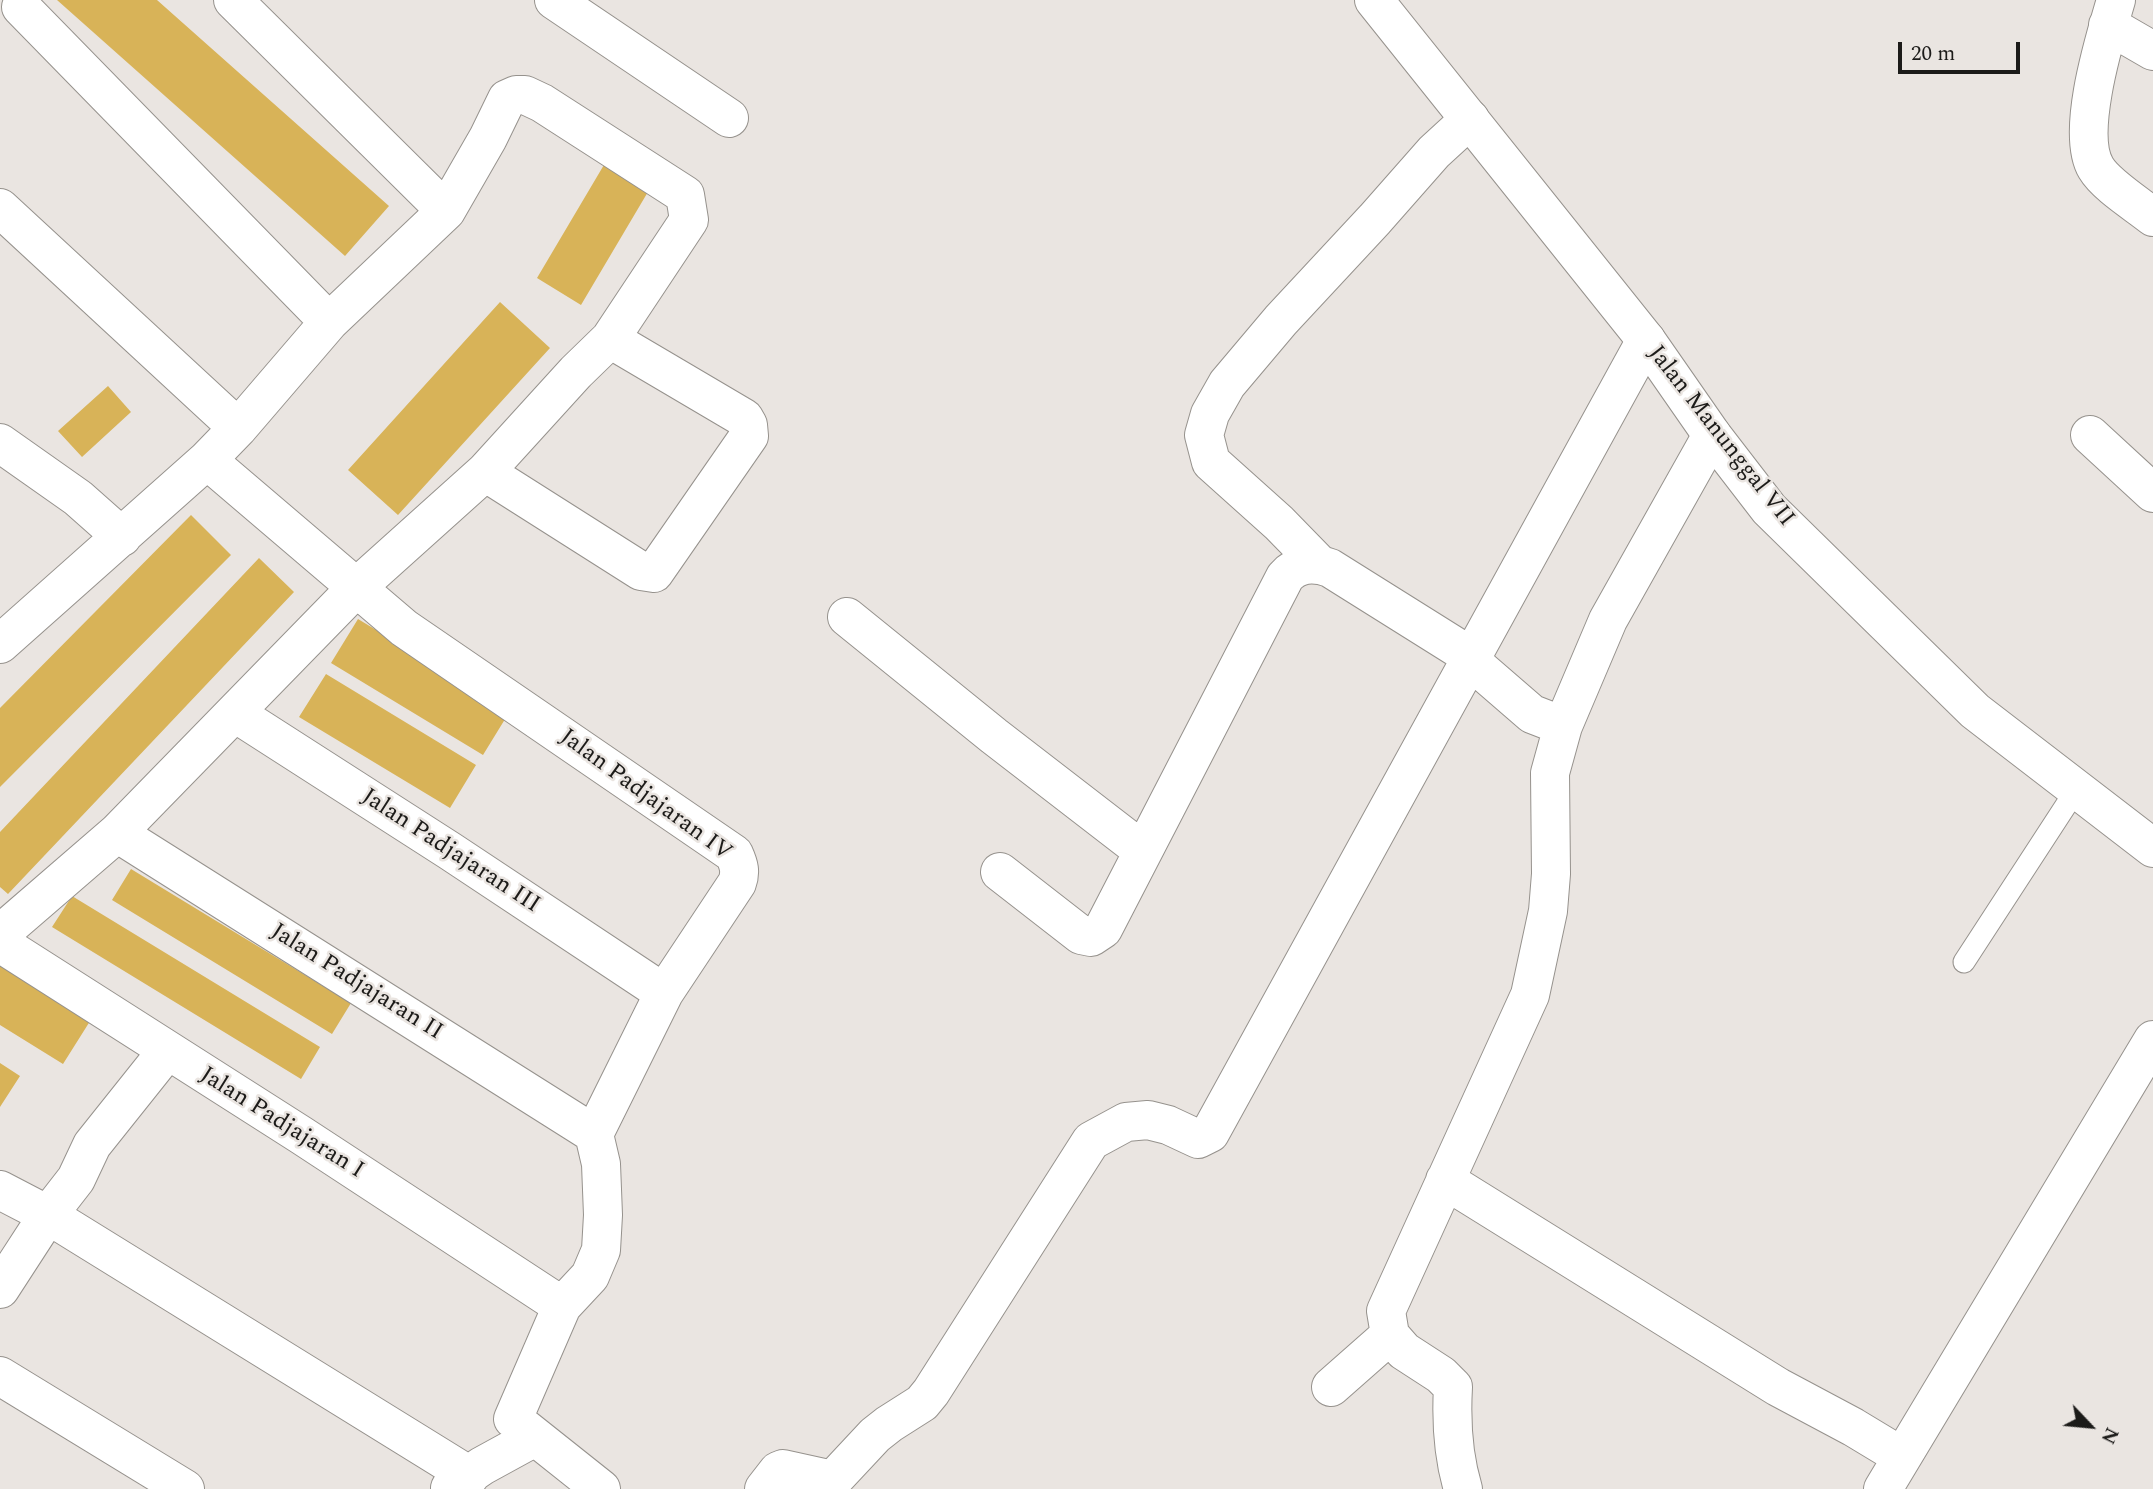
<!DOCTYPE html>
<style>
body{margin:0}
#map{position:relative;width:2153px;height:1489px;overflow:hidden;background:#eae5e1;font-family:Spectral,serif}
canvas{display:block}
.north{position:absolute;left:2055px;top:1391px;width:70px;height:70px;-webkit-text-stroke:5px #eae5e1;paint-order:stroke;rotate:116deg;font-size:19px;font-weight:700;line-height:28px;text-align:center;color:#1c1b19}
.north::after{content:'';display:block;margin:auto;width:24px;height:32px;background:#1c1b19;clip-path:polygon(50% 0,100% 100%,50% 72%,0 100%)}
.scale{position:absolute;left:1898px;top:42px;width:122px;height:32px;box-sizing:border-box;border:4px solid #1c1b19;border-top:0;padding-left:9px;font-size:21px;line-height:24px;white-space:nowrap;color:#1c1b19;-webkit-text-stroke:5px #eae5e1;paint-order:stroke}
</style>
<div id="map">
<canvas width="2153" height="1489"></canvas>
<div class="north">N</div>
<div class="scale">20 m</div>
</div>
<script>
const c = document.querySelector('canvas').getContext('2d');
c.lineJoin = 'round';
function fill(path, color) { c.fillStyle = color; c.fill(path, 'evenodd'); }
function strokePath(path, color, width, dash) { c.strokeStyle = color; c.lineWidth = width; c.lineCap = dash ? 'butt' : 'round'; c.setLineDash(dash || []); c.stroke(path); }
function write(font, color, halo, rows, align = 'center') {
  c.font = font + ' Spectral,serif'; c.lineWidth = 5; c.setLineDash([]); c.textBaseline = 'middle'; c.strokeStyle = halo; c.fillStyle = color; for (const [text, x, y, turn = 0] of rows) {
    c.save(); c.translate(x, y); c.rotate((+turn || 0) * Math.PI / 180); c.textAlign = isNaN(turn) ? turn : align; if (halo) c.strokeText(text, 0, 0); c.fillText(text, 0, 0); c.restore();
  }
}
fill(new Path2D(`
 M57,0H157L389,206L345,256Z
 M611,153L655,180L581,305L537,278Z
 M500,302L550,348L398,515L348,470Z
 M108,386L131,412L82,457L58,431Z
 M191,515L231,555L0,787V708Z
 M259,558L294,592L8,894L0,887V832Z
 M358,619L510,711L483,755L331,663Z
 M326,674L476,765L450,808L299,717Z
 M131,869L351,1003L332,1034L112,900Z
 M72,896L320,1047L301,1079L52,927Z
 M0,962L92,1018L63,1064L0,1025Z
 M0,1063L20,1076L0,1107Z`), '#d8b358');
const service = new Path2D(`
 M1964,962L2074,793`);
const minor = new Path2D(`
 M233,0L446,211
 M554,0L729,118
 M2116,0C2105,38 2075,133 2096,168C2106,185 2137,204 2153,217
 M21,7L329,322
 M2108,25L2153,51
 M0,208L238,428
 M2090,435L2153,493
 M0,443L78,498L122,537
 M207,460L404,628L734,854C739,865 741,872 737,883L664,993L594,1134L601,1164L603,1215L601,1250L590,1276L562,1306L513,1419L601,1489
 M485,472L641,571L654,573L749,436L748,425L744,418L610,339
 M1319,564L1279,523L1211,462L1204,435L1210,414L1227,384L1281,320L1375,219L1434,152L1470,119
 M847,617L994,736L1143,851
 M0,644L207,460L238,428L329,322L446,211L488,138L507,99L516,95H525L542,103L685,195L689,220L610,339L576,372L485,472L357,587L117,833L0,934
 M235,713L450,851L664,993
 M117,833L594,1134
 M1000,872L1081,935L1091,937L1103,929L1285,577C1297,563 1313,562 1330,568L1472,657L1480,669L1532,714L1563,726L1608,620L1712,435
 M0,943L301,1135L562,1306
 M1445,1180L1778,1387L1853,1427L1901,1456
 M0,1190L48,1215L470,1476
 M0,1289L48,1215L76,1179L92,1145L167,1051
 M0,1376L185,1489
 M1331,1387L1390,1335
 M450,1488L482,1466L535,1437
 M764,1489L778,1471L783,1469L833,1480L875,1435L889,1424L922,1403L931,1392L1091,1141L1126,1122L1148,1120L1168,1125L1198,1139L1210,1133L1646,340
 M1463,1489C1453,1456 1451,1422 1453,1387L1441,1375L1404,1351L1390,1335L1386,1311L1530,995L1548,911L1551,874L1550,773L1563,726
 M1883,1489L2153,1040`);
const tertiary = new Path2D(`
 M1374,0L1646,340L1712,435L1769,509L1975,711L2153,848`);
strokePath(service, '#96928d', 23);
strokePath(minor, '#96928d', 40);
strokePath(tertiary, '#96928d', 40);
strokePath(service, '#fff', 21);
strokePath(minor, '#fff', 38);
strokePath(tertiary, '#fff', 38);
write('24px', '#1c1b19', '#eae5e1', [
 ["Jalan Manunggal VII",1720,437,52],
 ["Jalan Padjajaran IV",645,796,36],
 ["Jalan Padjajaran III",450,852,33],
 ["Jalan Padjajaran II",356,983,32],
 ["Jalan Padjajaran I",281,1124,32]
]);
</script>
